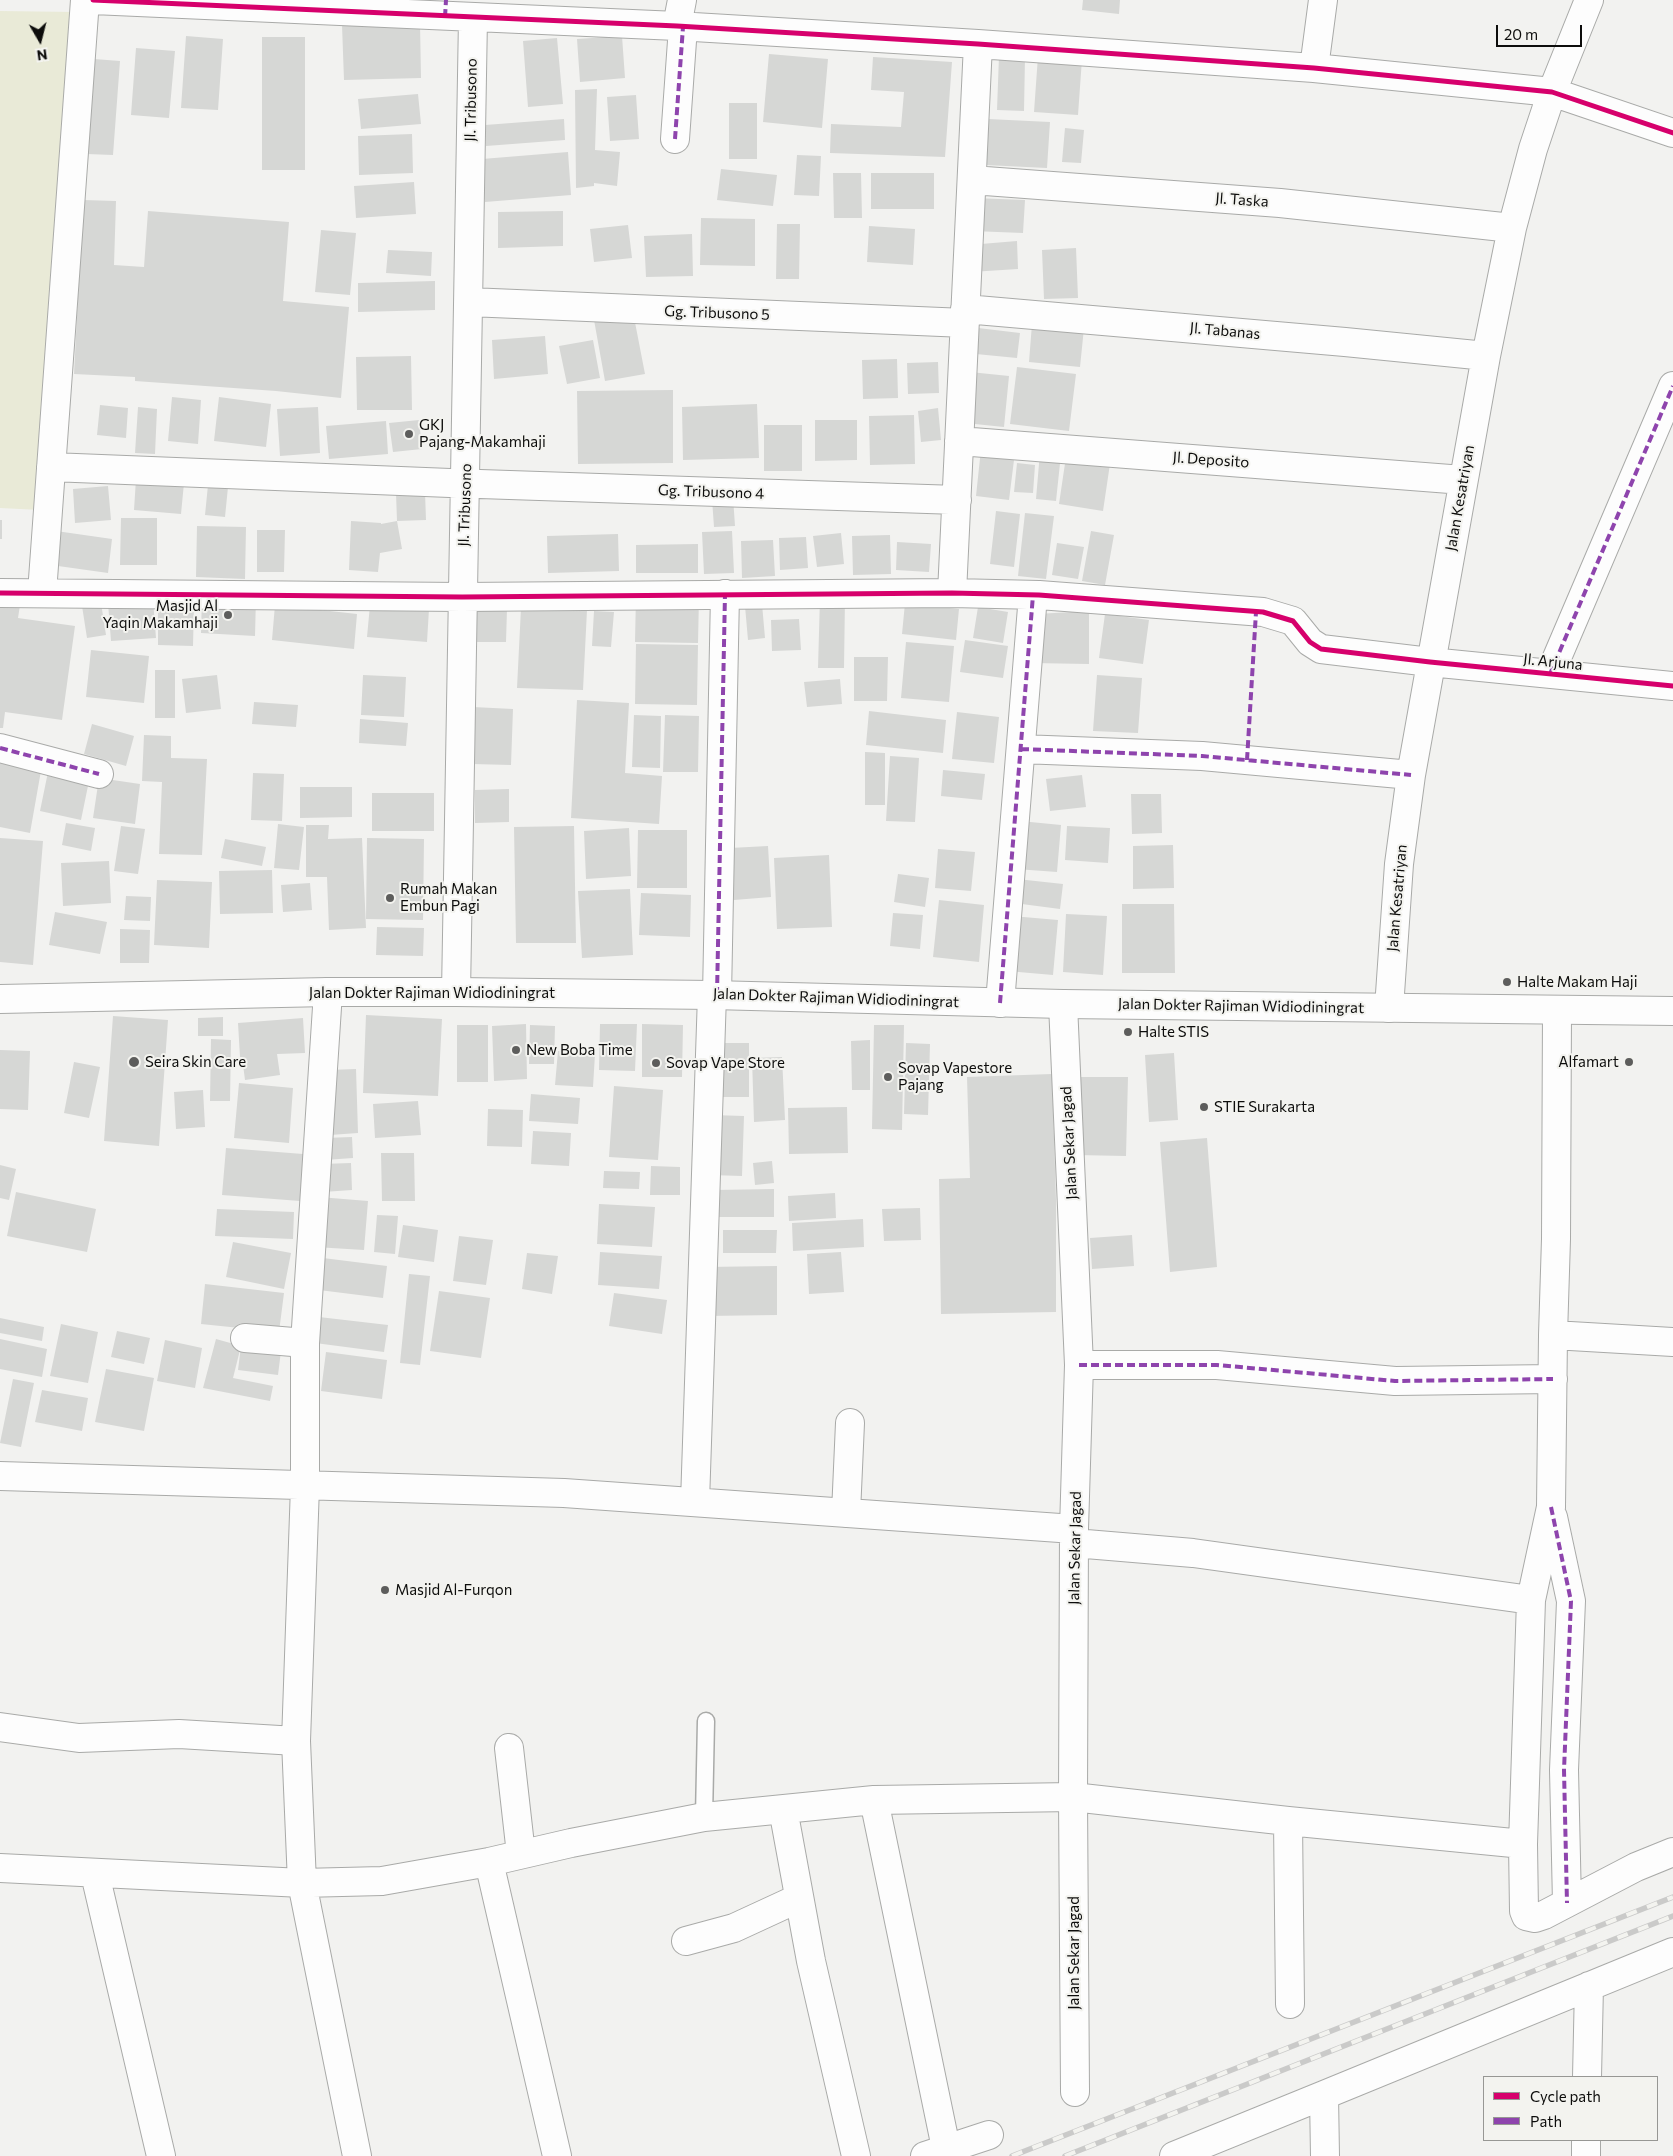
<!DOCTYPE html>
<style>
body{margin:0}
#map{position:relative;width:1673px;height:2156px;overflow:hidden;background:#f2f2f0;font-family:Commissioner,sans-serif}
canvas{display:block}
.legend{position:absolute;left:1483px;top:2076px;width:175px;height:65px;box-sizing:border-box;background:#f3f3ef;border:1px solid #979794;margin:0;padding:6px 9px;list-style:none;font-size:15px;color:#0d0d0c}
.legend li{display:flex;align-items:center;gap:10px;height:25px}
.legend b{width:25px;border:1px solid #979794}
.north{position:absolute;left:15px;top:15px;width:50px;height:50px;-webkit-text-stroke:4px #f3f3ef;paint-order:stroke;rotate:172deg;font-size:14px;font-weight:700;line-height:20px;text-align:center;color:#0d0d0c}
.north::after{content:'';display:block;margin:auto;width:18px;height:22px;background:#0d0d0c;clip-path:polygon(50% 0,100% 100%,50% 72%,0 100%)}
.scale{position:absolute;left:1496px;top:25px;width:86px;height:22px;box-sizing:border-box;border:2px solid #0d0d0c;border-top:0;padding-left:6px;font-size:15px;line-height:18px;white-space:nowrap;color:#0d0d0c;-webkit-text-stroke:4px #f3f3ef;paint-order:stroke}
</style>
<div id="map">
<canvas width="1673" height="2156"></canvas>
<ul class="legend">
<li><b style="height:6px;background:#d6006c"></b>Cycle path</li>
<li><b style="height:6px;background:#8e44ad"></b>Path</li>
</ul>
<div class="north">N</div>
<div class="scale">20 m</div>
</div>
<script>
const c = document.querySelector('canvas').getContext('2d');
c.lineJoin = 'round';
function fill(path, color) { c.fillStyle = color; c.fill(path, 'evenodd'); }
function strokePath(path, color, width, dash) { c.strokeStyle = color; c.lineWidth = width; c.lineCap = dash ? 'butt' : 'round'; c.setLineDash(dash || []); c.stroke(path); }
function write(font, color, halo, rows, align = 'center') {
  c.font = font + ' Commissioner,sans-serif'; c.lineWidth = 4; c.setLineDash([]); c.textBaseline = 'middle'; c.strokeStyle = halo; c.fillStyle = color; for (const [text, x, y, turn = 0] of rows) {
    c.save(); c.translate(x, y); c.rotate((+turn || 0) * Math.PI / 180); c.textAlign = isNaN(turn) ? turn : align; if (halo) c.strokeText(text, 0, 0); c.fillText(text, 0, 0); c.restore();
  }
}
fill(new Path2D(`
 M0,11L75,12L40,510L0,508Z`), '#e9ead7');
fill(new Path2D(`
 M1083,0H1120L1119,14L1082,10Z
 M420,23L421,78L344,80L342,25Z
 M186,36L223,39L218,110L181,108Z
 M622,36L625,78L580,82L577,39Z
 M262,37H305V170H262Z
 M557,38L563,104L528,107L523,41Z
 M136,48L175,51L169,118L131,115Z
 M769,54L828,59L822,128L763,122Z
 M999,56L1025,57L1024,111L997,110Z
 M1038,56L1082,59L1078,115L1034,112Z
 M873,57L952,62L945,157L830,153L831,124L901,127L904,92L871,90Z
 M94,59L120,61L113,155L87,154Z
 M597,89L595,150L620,152L617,186L594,183V186L576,188L575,90Z
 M418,94L421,124L361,129L358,99Z
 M636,95L639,139L610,141L607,97Z
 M729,103H757V159H729Z
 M564,119L565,140L486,146L485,125Z
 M988,119L1050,122L1047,168L985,165Z
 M1065,128L1084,130L1081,163L1062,162Z
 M412,134L413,173L359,175L358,136Z
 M568,152L571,195L485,202L482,159Z
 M797,155L821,156L819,196L794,195Z
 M721,169L777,175L773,206L717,200Z
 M833,173H861L862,218H834Z
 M871,173H934V209H871Z
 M414,182L416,214L356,218L354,186Z
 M974,198L1025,200L1023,233L972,231Z
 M83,200L116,201L114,265L144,267L148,211L289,222L283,301L349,307L341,398L276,391L135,381V377L74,374Z
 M563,211V246L498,248V212Z
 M701,218L755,219V266L700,265Z
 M777,224H800L799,279H776Z
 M628,225L632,258L594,262L590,229Z
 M869,226L915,229L913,265L867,262Z
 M321,230L356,233L350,295L315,292Z
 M692,234L693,276L646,277L644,236Z
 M1017,241L1018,269L971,272L969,245Z
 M1076,248L1078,298L1044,299L1042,250Z
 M388,250L432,252L431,276L386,273Z
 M435,281V310L358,312V283Z
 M633,312L645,374L605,381L594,320Z
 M1032,324L1084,328L1080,367L1029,362Z
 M978,328L1020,333L1017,358L976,354Z
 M545,336L548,374L494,379L492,340Z
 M593,340L600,378L567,384L559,346Z
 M411,356L412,410H357L356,357Z
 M897,359L898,398L863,399L862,360Z
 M938,362L939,393L908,394L907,363Z
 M1017,367L1076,374L1069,431L1010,424Z
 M970,372L1009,376L1004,427L965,423Z
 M673,390V463L578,464L577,391Z
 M172,397L201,400L198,444L168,441Z
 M219,397L271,404L266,447L214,441Z
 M757,404L759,458L683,460L682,407Z
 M100,405L128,408L126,438L97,435Z
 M138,407L157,409L155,454L135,453Z
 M318,407L320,453L280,456L277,409Z
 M938,408L941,440L921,442L918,411Z
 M914,415L915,464L870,465L869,416Z
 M419,420L422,449L393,452L389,423Z
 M815,420H857V460L815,461Z
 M386,421L388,454L329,459L326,426Z
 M764,425H802V471H764Z
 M981,449L1015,452L1009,500L976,496Z
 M1067,450L1111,457L1103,511L1059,504Z
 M1040,452L1061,454L1056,501L1036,499Z
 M1017,463L1035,465L1033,493L1014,492Z
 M136,479L184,483L181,514L134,510Z
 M208,485L228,487L225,517L205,515Z
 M108,486L111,520L75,523L73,489Z
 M425,492L426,520L397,521L396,493Z
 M733,497L735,526L714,527L712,499Z
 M996,511L1020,514L1014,567L990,564Z
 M1025,513L1054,516L1046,579L1018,576Z
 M121,518H157V565H120Z
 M0,520H2V539H0Z
 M351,521L381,523V524L397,521L402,549L380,553L378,572L349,570Z
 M197,526L246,527L245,579L196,577Z
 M257,530H285L284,572H257Z
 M56,531L112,539L108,573L51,565Z
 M732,531L734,573L704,574L702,532Z
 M1091,531L1114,535L1105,585L1082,581Z
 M841,533L844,564L817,567L813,536Z
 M618,534L619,571L548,573L547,536Z
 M890,535L891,574L853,575L852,536Z
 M806,537L808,568L780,570L779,538Z
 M773,540L775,576L742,578L741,541Z
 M897,542L931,544L929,572L896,570Z
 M1057,543L1084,547L1078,579L1052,575Z
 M698,544V573H636V545Z
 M202,595L256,597L255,636L201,633Z
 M636,595L699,597L698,643L635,642Z
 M820,597H845L844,668H818Z
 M153,600L156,638L111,641L108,603Z
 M0,602L20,605L18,618L75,626L62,720L5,712L3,728H0Z
 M101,603L106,635L87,638L82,606Z
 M905,603L959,609L956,640L902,634Z
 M158,604L194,605L193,646L158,645Z
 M762,604L765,638L748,640L745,606Z
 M275,605L357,614L354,649L272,640Z
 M370,605L429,609L427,642L367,637Z
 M978,607L1008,612L1003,643L973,638Z
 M477,608L507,609L506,642H476Z
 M521,608L587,610L583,690L517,688Z
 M594,611L614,612L611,647L592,646Z
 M1089,611V664L1031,663L1037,614Z
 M1105,614L1149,620L1143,664L1099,658Z
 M799,619L801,650L772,651L771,620Z
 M965,640L1008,646L1003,678L960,672Z
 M906,642L954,646L949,702L901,698Z
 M636,644L698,645L697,705L635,704Z
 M91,650L149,656L144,703L86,697Z
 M854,657H888L887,701H854Z
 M155,670H175V718H155Z
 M217,675L221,709L186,713L182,679Z
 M363,675L406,677L404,717L361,715Z
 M1097,675L1142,678L1138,733L1093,731Z
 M840,679L842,704L807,707L804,682Z
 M577,700L629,703L625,773L662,776L659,824L571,818Z
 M254,702L298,705L296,727L252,724Z
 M473,707L513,709L511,765L472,764Z
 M869,711L946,720L943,753L866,745Z
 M957,712L999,717L994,763L952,759Z
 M634,715L661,716L660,768L632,767Z
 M665,715L699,716L698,772H663Z
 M360,719L408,723L406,746L359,743Z
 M92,724L134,736L126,766L84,754Z
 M144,735L171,736V758L207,759L202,855L159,854L162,782L142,781Z
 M865,752L885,753V805H865Z
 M890,756L919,758L915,822L886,821Z
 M0,757L42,765L30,833L0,827Z
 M943,770L985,774L982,800L941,796Z
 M48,772L89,781L81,820L40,811Z
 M253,773L284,774L282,821L251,820Z
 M1082,775L1086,807L1050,811L1046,779Z
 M99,778L140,784L135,824L93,818Z
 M300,787H352V817L300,818Z
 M509,789V822L475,823V790Z
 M372,793H434V831H372Z
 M1131,794H1161L1162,833L1132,834Z
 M1020,821L1061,825L1057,872L1016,869Z
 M66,823L95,828L91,851L62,845Z
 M278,824L304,827L299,870L274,868Z
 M306,825H329L328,839L362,838L366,928L329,930L327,877H306Z
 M121,826L145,829L138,874L114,871Z
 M574,826L576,943H516L514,827Z
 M1067,826L1110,828L1108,863L1065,860Z
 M629,828L631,876L586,879L584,831Z
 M638,830H687V888H637Z
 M0,838L43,841L33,965L0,962Z
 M367,838L424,839L423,920L366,919Z
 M225,839L266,847L262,866L221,858Z
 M1173,845L1174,888L1133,889V846Z
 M768,846L771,897L734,900L730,848Z
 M938,849L975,852L971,891L935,888Z
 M829,855L832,927L777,929L774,858Z
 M109,861L111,903L63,906L61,863Z
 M272,870L273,913L220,914L219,871Z
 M898,874L929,878L925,907L894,902Z
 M1017,879L1063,884L1060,909L1014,903Z
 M157,880L212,882L209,948L154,945Z
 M310,883L312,910L283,912L281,885Z
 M630,889L633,955L582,958L578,891Z
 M641,893L691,895L690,937L639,935Z
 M126,896L151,897L150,921L124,920Z
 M939,900L984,905L979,962L933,957Z
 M1122,904H1174L1175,973H1122Z
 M55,912L107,922L100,954L49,945Z
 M893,913L923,915L920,949L890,946Z
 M1066,914L1107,916L1103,975L1063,972Z
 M1012,916L1058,920L1053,975L1007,971Z
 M377,927L424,928L423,956L376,955Z
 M120,929L150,930L149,963H120Z
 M366,1015L442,1019L438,1096L363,1093Z
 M113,1016L168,1020L159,1146L104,1141Z
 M223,1017V1036H198V1018Z
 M303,1018L305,1053L277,1054L280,1075L245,1080L242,1057H240L238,1023Z
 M526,1024L527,1079L494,1081L492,1026Z
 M600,1024H637L635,1071L599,1070Z
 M642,1024L683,1025L682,1077H642Z
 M457,1025H488V1082H457Z
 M530,1025L555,1026L554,1064H529Z
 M874,1025H904L902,1130L872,1129Z
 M211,1039L231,1040L230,1101H210Z
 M870,1040V1090H852L851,1041Z
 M715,1043H749V1097H714Z
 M906,1043L930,1044L928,1115L904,1114Z
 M0,1050L30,1051L28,1110L0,1109Z
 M558,1051L595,1054L593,1087L555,1085Z
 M1174,1053L1178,1120L1149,1122L1145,1055Z
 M782,1057L785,1120L754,1122L752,1058Z
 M74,1062L100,1067L89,1118L64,1113Z
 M356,1069L358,1133L330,1135L328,1070Z
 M1052,1074L1056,1200V1312L941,1314L939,1179L970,1178L967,1077Z
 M1077,1077H1128L1126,1156L1076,1155Z
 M239,1083L293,1088L289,1143L234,1138Z
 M614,1086L663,1090L658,1160L609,1157Z
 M203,1090L205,1127L176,1129L174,1092Z
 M531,1094L580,1098L578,1124L529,1121Z
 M418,1101L421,1135L375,1138L373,1104Z
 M847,1107L848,1153L789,1154L788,1108Z
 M488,1109L523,1110L522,1147L487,1146Z
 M712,1115L744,1116L742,1176L710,1175Z
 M533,1131L571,1133L569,1166L531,1164Z
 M352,1137L353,1158L325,1160L324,1138Z
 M1207,1138L1217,1267L1170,1272L1160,1142Z
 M226,1148L303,1154L300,1201L222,1195Z
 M381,1153H414L415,1201H382Z
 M772,1161L774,1183L755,1185L753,1163Z
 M351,1163L352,1190L323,1192L322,1164Z
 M0,1165L16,1169L9,1200L0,1198Z
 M651,1166L680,1167V1195H650Z
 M604,1171L640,1172L639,1189L603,1188Z
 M774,1189V1217H714V1190Z
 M16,1192L96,1209L87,1252L7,1236Z
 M835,1193L836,1218L789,1221L788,1196Z
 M319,1197L368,1201L364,1250L315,1247Z
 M599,1204L655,1207L652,1247L597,1244Z
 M920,1208L921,1240L884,1241L882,1209Z
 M217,1209L294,1212L293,1239L215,1236Z
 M377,1215L398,1216L395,1254L374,1252Z
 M863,1219L864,1247L793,1251L792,1223Z
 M403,1225L438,1230L434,1262L398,1257Z
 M723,1230H777L776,1253H723Z
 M1132,1235L1134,1266L1092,1269L1090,1238Z
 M459,1236L493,1240L486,1285L453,1281Z
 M233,1242L291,1253L284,1289L226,1277Z
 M600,1252L662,1256L659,1289L598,1285Z
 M841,1252L844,1292L809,1294L807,1254Z
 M527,1253L558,1256L552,1294L522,1289Z
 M323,1258L387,1266L383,1298L319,1290Z
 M777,1266V1315L706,1316L705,1267Z
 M409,1274L430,1276L420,1365L400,1363Z
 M205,1284L284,1293L279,1332L201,1324Z
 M439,1291L490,1298L481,1358L430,1351Z
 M614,1293L667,1300L662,1334L609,1326Z
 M319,1317L388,1325L384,1352L315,1343Z
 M0,1318L44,1327L42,1341L0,1333Z
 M61,1324L98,1332L88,1383L50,1376Z
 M117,1331L150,1338L144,1364L111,1357Z
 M0,1339L47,1349L42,1377L0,1369Z
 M216,1339L241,1346L233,1378L273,1386L270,1401L203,1388Z
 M165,1340L202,1348L195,1388L157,1381Z
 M241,1346L281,1351L278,1375L238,1370Z
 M326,1352L387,1360L382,1399L321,1391Z
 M106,1369L154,1378L144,1431L95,1422Z
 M13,1379L34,1383L21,1447L0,1443Z
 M42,1390L88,1398L82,1431L35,1422Z`), '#d6d7d5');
const lane = new Path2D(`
 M704,1817L706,1721`);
const street = new Path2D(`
 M93,0L677,26L978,44L1314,68L1552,92L1673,133
 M677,26L682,0
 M1314,68L1323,0
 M675,139L683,27
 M972,180L1280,203L1512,228
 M469,302L965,323
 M965,309L1345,342L1486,356
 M959,441L1463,480
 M51,467L450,483L957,500
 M0,593L462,597L952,593L1039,595L1263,612L1293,621L1310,642L1321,649L1430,662L1673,686
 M42,593L85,0
 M952,593L978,44
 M1550,674L1673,386
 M0,748L99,774
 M1021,749L1202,756L1411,775
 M328,992L305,1343V1486L296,1741L302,1883L357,2156
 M456,992L473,18
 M717,995L725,594
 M1000,1003L1033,595
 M1063,1004L1079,1365L1074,1529L1073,1797L1075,2092
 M1389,1008L1399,864L1411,775L1486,356L1512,228L1533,149L1552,92L1589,0
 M1557,1011L1556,1239L1553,1335L1551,1507L1531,1600L1523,1844L1524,1911L1526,1916L1535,1918L1544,1915L1636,1867L1673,1852
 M1553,1335L1673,1342
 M245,1338L305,1343
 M1079,1365H1217L1395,1381L1553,1379
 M0,1476L564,1493L1074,1529
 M695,1502L712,995
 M846,1513L850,1423
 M1553,1517L1571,1601L1564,1770L1567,1903
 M1074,1543L1193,1553L1531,1600
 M0,1727L79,1738L179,1734L296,1741
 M509,1748L521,1854
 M874,1800L946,2148
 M783,1809L811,1961L856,2156
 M1288,1821L1290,2004
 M489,1862L557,2156
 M0,1868L302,1883L382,1881L489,1862L571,1843L704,1817L874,1800L1073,1797L1288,1821L1523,1844
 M95,1874L161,2156
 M686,1941L734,1928L799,1898
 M1587,2077L1589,1986
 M925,2156L989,2135
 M1174,2156L1324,2095
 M1325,2156L1324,2095L1673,1952
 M1586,2156V2140`);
const primary = new Path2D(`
 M0,999L328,992H456L712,995L1063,1004L1673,1011`);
strokePath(lane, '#a9aaa8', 19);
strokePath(street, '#a9aaa8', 30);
strokePath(primary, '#a9aaa8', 30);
strokePath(lane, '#fdfdfd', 16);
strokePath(street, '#fdfdfd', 28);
strokePath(primary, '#fdfdfd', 28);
const rail = new Path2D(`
 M1012,2156L1673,1897
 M1065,2156L1673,1916`);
strokePath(rail, '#cacac9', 5.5);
strokePath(rail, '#f3f3ef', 4, [11]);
strokePath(new Path2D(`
 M445,17L446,0
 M675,139L683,27
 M1550,674L1673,386
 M0,748L99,774
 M1021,749L1202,756L1411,775
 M1247,760L1256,612
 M717,995L725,594
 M1000,1003L1033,595
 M1079,1365H1217L1395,1381L1553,1379
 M1551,1507L1571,1601L1564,1770L1567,1903`), '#8e44ad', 4, [8, 4]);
strokePath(new Path2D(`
 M93,0L677,26L978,44L1314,68L1552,92L1673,133
 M0,593L462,597L952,593L1039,595L1263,612L1293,621L1310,642L1321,649L1430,662L1673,686`), '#d6006c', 5);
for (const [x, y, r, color] of [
 [409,434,5,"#5d5d5c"],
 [228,615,5,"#5d5d5c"],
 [390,898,5,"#5d5d5c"],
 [1507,982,5,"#5d5d5c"],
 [1128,1032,5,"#5d5d5c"],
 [516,1050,5,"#5d5d5c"],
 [134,1062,6,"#5d5d5c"],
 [1629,1062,5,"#5d5d5c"],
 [656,1063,5,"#5d5d5c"],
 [888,1077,5,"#5d5d5c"],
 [1204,1107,5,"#5d5d5c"],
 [385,1590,5,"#5d5d5c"]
]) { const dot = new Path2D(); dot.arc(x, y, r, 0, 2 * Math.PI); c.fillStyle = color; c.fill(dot); strokePath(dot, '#f3f3ef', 2); }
write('15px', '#0d0d0c', '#f3f3ef', [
 ["Jl. Tribusono",471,100,-89],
 ["Jl. Taska",1242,200,4],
 ["Gg. Tribusono 5",717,313,2],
 ["Jl. Tabanas",1225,331,5],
 ["Jl. Deposito",1211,460,4],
 ["Gg. Tribusono 4",711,492,2],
 ["Jalan Kesatriyan",1460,498,-80],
 ["Jl. Tribusono",465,505,-88],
 ["Jl. Arjuna",1553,662,6],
 ["Jalan Kesatriyan",1397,898,-85],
 ["Jalan Dokter Rajiman Widiodiningrat",432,993],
 ["Jalan Dokter Rajiman Widiodiningrat",836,998,2],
 ["Jalan Dokter Rajiman Widiodiningrat",1241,1006,1],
 ["Jalan Sekar Jagad",1069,1143,-93],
 ["Jalan Sekar Jagad",1075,1548,-89],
 ["Jalan Sekar Jagad",1074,1953,-90]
]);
write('15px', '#0d0d0c', '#f3f3ef', [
 ["GKJ",419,425],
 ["Pajang-Makamhaji",419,442],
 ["Masjid Al",218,606,"right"],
 ["Yaqin Makamhaji",218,623,"right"],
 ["Rumah Makan",400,889],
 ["Embun Pagi",400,906],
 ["Halte Makam Haji",1517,982],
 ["Halte STIS",1138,1032],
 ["New Boba Time",526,1050],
 ["Seira Skin Care",145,1062],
 ["Alfamart",1619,1062,"right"],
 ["Sovap Vape Store",666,1063],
 ["Sovap Vapestore",898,1068],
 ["Pajang",898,1085],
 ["STIE Surakarta",1214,1107],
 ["Masjid Al-Furqon",395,1590]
], 'left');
</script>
